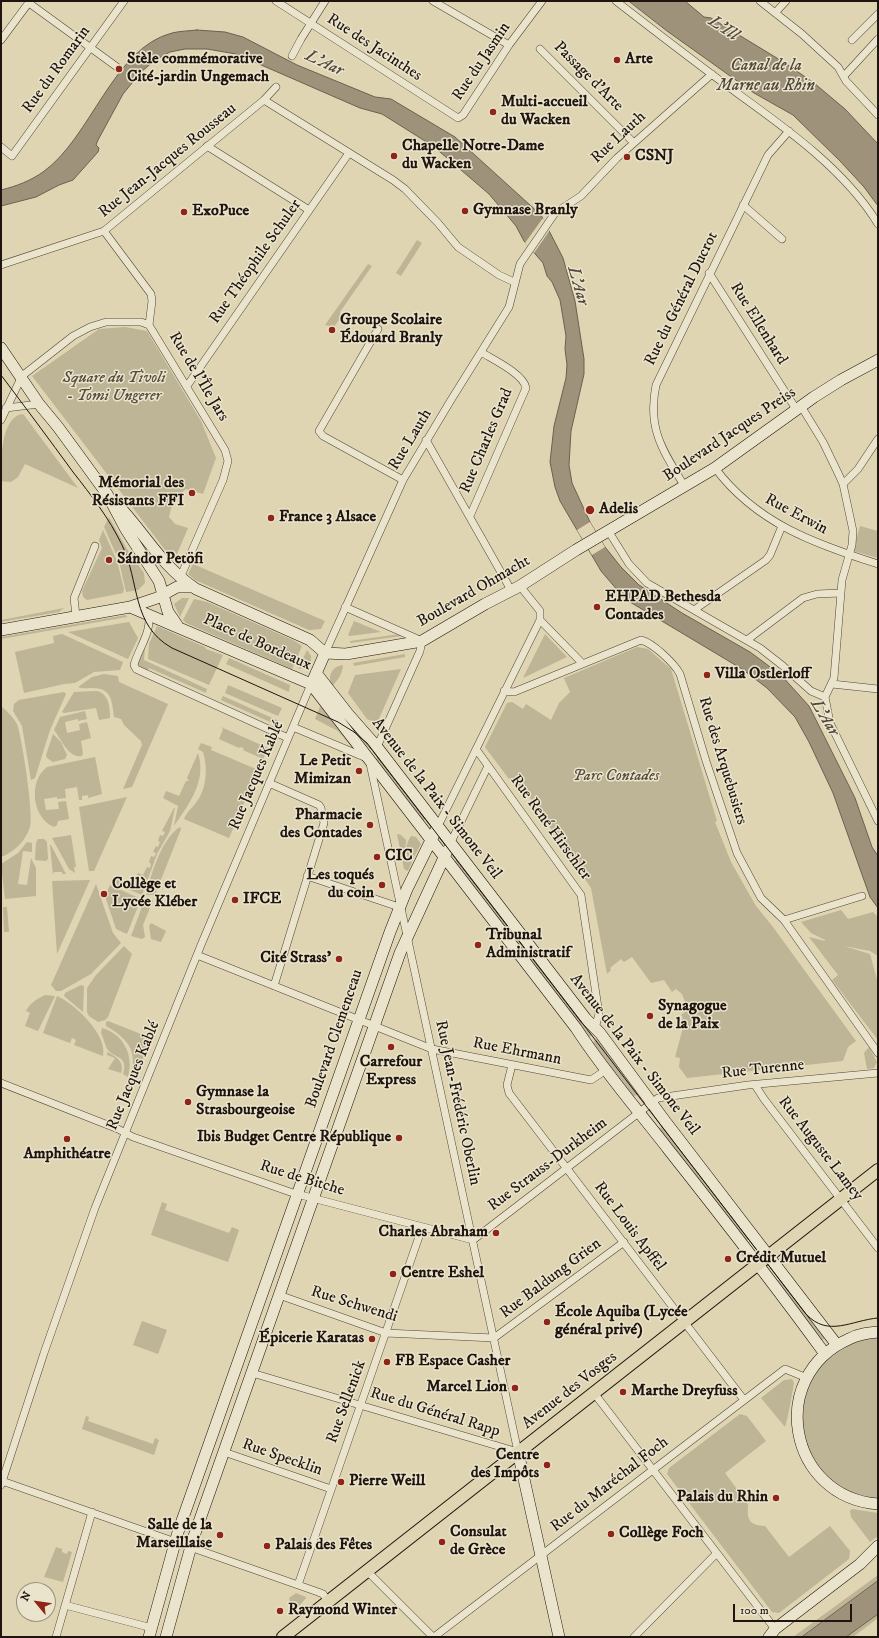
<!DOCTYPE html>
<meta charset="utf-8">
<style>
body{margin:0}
#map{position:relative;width:879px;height:1638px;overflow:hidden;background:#dfd5b2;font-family:"IM FELL DW Pica",serif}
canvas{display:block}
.frame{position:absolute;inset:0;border:2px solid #1f140e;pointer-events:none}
.north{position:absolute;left:16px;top:1582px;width:40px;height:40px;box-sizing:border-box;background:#eae4cd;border:1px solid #999181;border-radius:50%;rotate:299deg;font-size:11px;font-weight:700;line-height:16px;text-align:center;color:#1f140e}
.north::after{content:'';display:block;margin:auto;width:14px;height:18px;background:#8f2418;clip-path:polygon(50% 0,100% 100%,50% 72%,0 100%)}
.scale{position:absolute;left:733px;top:1604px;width:119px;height:18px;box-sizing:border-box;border:2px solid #1f140e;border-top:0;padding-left:5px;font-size:12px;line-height:14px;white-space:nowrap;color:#1f140e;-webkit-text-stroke:3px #eae4cd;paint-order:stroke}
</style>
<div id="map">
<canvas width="879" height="1638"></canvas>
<div class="frame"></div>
<div class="north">N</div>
<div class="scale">100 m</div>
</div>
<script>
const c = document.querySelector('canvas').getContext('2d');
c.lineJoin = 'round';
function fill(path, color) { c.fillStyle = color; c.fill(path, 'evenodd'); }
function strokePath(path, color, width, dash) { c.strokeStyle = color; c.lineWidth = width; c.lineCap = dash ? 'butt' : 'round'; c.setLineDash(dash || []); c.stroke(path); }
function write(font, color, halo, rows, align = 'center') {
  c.font = font + ' "IM FELL DW Pica",serif'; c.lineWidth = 3; c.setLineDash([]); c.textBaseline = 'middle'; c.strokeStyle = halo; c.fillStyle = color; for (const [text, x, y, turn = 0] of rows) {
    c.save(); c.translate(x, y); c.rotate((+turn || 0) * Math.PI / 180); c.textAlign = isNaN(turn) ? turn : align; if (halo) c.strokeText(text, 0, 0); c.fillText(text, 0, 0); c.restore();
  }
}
fill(new Path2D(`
 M417,240L422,243L401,276L396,273Z
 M368,264L372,266L340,312L341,317L334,327L325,325Z
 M125,327L147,331L201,421L216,458L203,494L186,489L173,500L169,517L175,524L188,528L177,554L169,555L32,376L99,329Z
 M22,414L24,415L78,488L25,464L18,477L11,482L1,481C1,463 0,418 22,414Z
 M109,517L127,549L144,573L145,583L138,590L126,592L119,561L104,527Z
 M860,526L878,531V558L853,551Z
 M103,530L117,561L124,589L123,593L87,600L83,597L82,591L102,548L99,540Z
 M193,564L325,621L321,629L309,630L195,580L188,574Z
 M182,598H189L180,617L174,604Z
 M194,599L207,602L293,640L302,646L292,669L186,623L183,620Z
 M64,608L59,612L1,622V620Z
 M126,615L127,617L1,639V637Z
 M354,621L381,632L350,636L348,635Z
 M129,622L138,638L128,659L68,632Z
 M157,626L205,647L206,649L223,655L209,685L148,659L149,644Z
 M62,634L123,662L120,670L94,672L75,683L64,684L24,693L15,652L54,643L53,636Z
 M400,634L402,636L350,643V641Z
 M545,634L567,657L523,678Z
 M145,646L144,660L207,689L206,693L149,668L146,673L140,669L137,662Z
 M637,647L648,649L671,669L717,821L715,822L731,862L756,906L773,927L856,1041L848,1047L843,1061L687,1078L679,1067L680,1058L675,1057L684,1024L680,1021L683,1018L681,1015L686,1011L681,1005L685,1002L682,994L676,989L672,992L664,980L651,983L632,957L624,962L621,959L610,968L611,970L607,974L591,888L524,789L518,791L485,747L507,703L512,702L523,709L526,704L551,720L559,703L570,692L564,678Z
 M307,650L311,656V664L308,667L298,669Z
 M405,654V657L354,666L353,663Z
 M229,658L290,685L289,692L226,664Z
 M343,665C343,673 337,682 331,687C328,676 331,667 343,665Z
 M401,669L377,723L367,719L348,693L355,675Z
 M104,674L118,676L119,682L168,704L132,787L123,789L142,745L141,741L124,725L121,719L114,717C112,699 111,687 90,688C86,688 82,689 78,687L92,677Z
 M228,685L282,708L278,716L225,693Z
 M97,691C109,694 110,707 110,718L99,720L96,708L64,713L62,712L74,692Z
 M64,692L66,694L50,730L35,778L31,780L22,726L13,711L14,704L19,700Z
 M223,696L279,721L277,725L221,700Z
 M321,704L357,747L355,751L338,731L315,719Z
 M1,706C7,711 13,717 17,724C22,738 34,815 30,827C25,842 14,852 1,857Z
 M85,711L87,719L78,721V719L65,722L67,733L80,730L79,724L87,722L91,738L81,741L83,753L82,756C69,759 61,739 54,730L60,717Z
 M221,727L268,748L229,838L184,819C187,812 191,809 195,804C207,790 208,768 203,752L198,749L201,743L212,747L211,750L256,769L261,758L243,750L244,748L240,747L239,748L219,739L223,729Z
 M53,734L61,742L67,755L65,759L53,762L47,758L46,755Z
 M198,753C207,781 189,804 174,826L178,806L163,798L166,791L179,796L186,781H189L187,778Z
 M379,756L426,816L423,823L375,760Z
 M95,757L102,794L88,798V795L82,796V800H79L77,787L65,789L66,798L57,799V797L44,799L46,810L59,809L58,802L66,801L69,819L58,821L57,825L54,827C32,818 28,781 47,767Z
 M127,797L94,871H89L79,807Z
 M174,808H175L170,831L157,854L142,895L111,882L113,877H121L119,881L131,884L133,880L140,883L142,879L136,877L138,873L143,875L147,867L150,868L151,864L149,862L151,856L154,857L156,853L153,852L156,846L158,847L160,842L158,841L160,835L163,836L165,832L162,831Z
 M180,827L181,829L155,895H146C151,875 161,839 180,827Z
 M397,834L401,835L406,840C406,847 402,856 412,862L408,871L404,869Z
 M71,835L76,867H74L75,873L69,869L52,838Z
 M411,836L416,837L421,844L412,861C403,854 406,844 411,836Z
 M38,839H44L47,842L48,859L46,861L35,860L36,843Z
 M27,842L32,843V852L23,851L18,884L27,885L31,858L36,868V896L5,899L1,864L18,853Z
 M50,845H51L66,874H62V872H54L53,875Z
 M457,858L592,1035L588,1038L454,863Z
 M90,880L57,954L52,881Z
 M96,884L113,933L121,943L91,974L61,991H56L51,985Z
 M110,885L141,899L127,934L116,929L105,896Z
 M145,899L153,900L143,925L145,937L142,939L131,936Z
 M3,907H7L9,932H4Z
 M841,910L848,919L873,912L878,917V956L870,951L844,946L870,954L878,983V1040L832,980L838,975L809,937L825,941V940L811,933L801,922Z
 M151,923L166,931L161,942L151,939L149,926Z
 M124,946L132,954L108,1017L105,1020L98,1022L89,1016L87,1012V988L96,975Z
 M81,985L84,986L83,1012L64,996L65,993Z
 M45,995L55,996L38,1031L25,1026L30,1013L26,1011C30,1003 37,999 45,995Z
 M57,996C75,1004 108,1035 103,1056L74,1045L76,1040L72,1038L70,1043L43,1033Z
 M108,1021L151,1038L128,1097L124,1096C137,1063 140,1045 106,1026V1022Z
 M102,1028C124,1034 134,1056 128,1077L123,1074C129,1056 114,1058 108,1050C106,1048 103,1037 101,1033Z
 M597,1039L638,1094L633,1097L592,1043Z
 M869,1047L877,1062L874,1068L867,1069L864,1053Z
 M107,1052C116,1056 125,1062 121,1073L108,1069L115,1058L107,1055Z
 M663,1126L749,1239L745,1242L658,1129Z
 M162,1202L167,1204L165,1210L229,1233L232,1227L239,1230L228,1262L151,1235Z
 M780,1279L825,1338L821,1341L776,1282Z
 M142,1321L167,1330L158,1354L133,1345Z
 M878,1336V1500L850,1493L828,1479L807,1449L801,1421L802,1410L810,1381L821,1364L855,1341Z
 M792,1379L794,1383C793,1389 787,1424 785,1427L761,1398L784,1380Z
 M740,1414L747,1416L766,1441L725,1473L748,1504C747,1519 748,1525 765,1526L789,1557L830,1526L850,1551L849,1559L779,1613L772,1612L667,1474L669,1468Z
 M86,1416L89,1417L88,1421L153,1444L155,1438L159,1440L154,1455L82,1429Z
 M852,1509L878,1513V1536L870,1542L851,1517L850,1511Z
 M56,1547L62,1549V1552L67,1554L68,1551L72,1552L63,1582L44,1577Z
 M878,1575V1581L802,1637H793Z
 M296,1593L306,1597V1598L293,1613L289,1598Z
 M878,1614V1618L853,1637H846Z`), '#beb496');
const water = new Path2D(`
 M629,1H685L704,17L711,18L785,63L814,83L845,109L878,144V206L864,187L840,161L793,115L754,93L667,31Z
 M197,30L225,32L243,37L297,65L375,97L391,99L455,137L541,215L563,258L575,301L584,359V374L571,431L569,465L572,483L590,522L605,547L621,567L639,585L682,613L750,652L781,675L809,706L855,798L872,847L878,856V908L870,897L833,793L809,742L795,717L767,688L742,669L625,599L601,571L560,501L555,487L550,462L554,426L566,378L567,365L565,349L566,336L560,300L552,282L547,276L543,263L524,241L516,226L489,194L433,146L382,114L360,108L236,54L207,49H185L170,52L155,60L141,72L123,94L98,140L96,145L99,148L98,152L73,180L59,185L36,197L1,206V190C17,186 30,181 43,172C91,138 113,48 172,33C180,31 189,31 197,30Z
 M878,1581V1614L846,1637H802Z`);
fill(water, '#9e937a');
strokePath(water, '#6b604f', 1);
fill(new Path2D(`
 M543,218L550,230L534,253L525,243Z
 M590,522L605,547L592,555L577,530Z`), '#dfd5b2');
const street = new Path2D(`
 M276,1L458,118L463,115L509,45L542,1
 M433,1L509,45
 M616,1C656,32 696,63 737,93C787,129 846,171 878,224
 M760,1L802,34L838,67L846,81L878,115
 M29,3L117,67
 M775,13L786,1
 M1,40L30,1
 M852,40L878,14
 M540,49L633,142
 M292,56L301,39L325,1
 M844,76L878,39
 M264,100L393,180L405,189L438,223L458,247L499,275L514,282
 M207,146L309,210
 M1,147L12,156L124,1
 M743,205L782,239
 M104,231L151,294L152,301L149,325
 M1,265L104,231L264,100L276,87
 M709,273L796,409
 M378,329L319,431L323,436L403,480
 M187,386L349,153
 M801,406L823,442L838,473L843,484L853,531L852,545L842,580L834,678L825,697
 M6,408L39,404
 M1,420L22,376L73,336L90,327L106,322H141L149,325L225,450L228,461L223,480L180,578
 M426,440L511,590
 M715,468C756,523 815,544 878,564
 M843,484L858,469L878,439
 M685,487C663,451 647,429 656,385L768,155L789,131
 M470,516L526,388C524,374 492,359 481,352
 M609,532L629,564L647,583L760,648L783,666L811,691L825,697
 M345,607L422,641L420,651L377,747
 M694,610L766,560L770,555L782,526
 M148,613C153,631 138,649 134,665L136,669L288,738
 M76,616L74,598L95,546
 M540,620L582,663
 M747,640L803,598L817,594L840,593
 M325,653L403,480L451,400L509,307L520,264L555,213L581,196L617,158L712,74
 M832,684L878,689
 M504,691L514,692L641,640C653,643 674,663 680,674L706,761L737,853L761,898L784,920L878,1053
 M825,697L830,723L878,821
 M476,749L581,895L599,1014L595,1028
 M269,783L319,805L321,808L324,823L274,986
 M438,826L540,620V611L520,586
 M451,842L488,766
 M307,876L399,907
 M784,920L862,896
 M197,955L432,1049L591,1080L606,1070
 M512,1065L507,1085L509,1093L744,1400
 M1,1083L118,1129L133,1137L293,1193L473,1240L658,1098L748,1085L878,1073
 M755,1085L764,1099L878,1248
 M279,1295L386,1333L494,1338L624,1242
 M252,1373L518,1452L369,759L293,727
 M594,1393L775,1629
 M224,1452L331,1489
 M2,1481L318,1592L323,1594L328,1601
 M1,1485L44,1353L95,1208L201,945L311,684
 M367,1571L433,1637
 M298,1585L422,1228
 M65,1605L152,1628
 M56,1637L92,1512
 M434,1637L785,1369L807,1378
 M634,1637L716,1554`);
const secondary = new Path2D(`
 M1,348L39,404L58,427L107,494L125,528L159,581L168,612L177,625
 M116,503C145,533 160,565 196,589L310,640L325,653
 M130,607L311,684L576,1028C603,1070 637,1109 668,1149C721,1216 774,1284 825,1354
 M1,630L130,607L157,598L177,587H192
 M325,653L346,654L422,641L485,604L520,586L576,550L715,468L814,397L841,380L878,360
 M316,673L348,714L377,747L586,1019L600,1033L665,1121L837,1345
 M314,678L325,653
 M878,1332C868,1333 858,1334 849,1339C766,1376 788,1497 878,1504
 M518,1452L559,1637
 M149,1637L178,1532L390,932L407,889L438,826
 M166,1637L193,1539L400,953L447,851
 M769,1637L775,1629L860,1564L878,1546`);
const primary = new Path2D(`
 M283,1637L878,1170`);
strokePath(street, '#4f4437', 8);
strokePath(secondary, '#1f140e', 12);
strokePath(primary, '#1f140e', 14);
strokePath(street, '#eae4cd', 7);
strokePath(secondary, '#eae4cd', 11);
strokePath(primary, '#dfd5b2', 12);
strokePath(new Path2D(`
 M1,375C25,407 49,439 73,472C91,495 109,518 122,545C140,582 131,625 172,648L338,722L354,732L367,743L806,1314C828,1338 852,1320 878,1318`), '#1f140e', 1);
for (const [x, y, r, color] of [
 [617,60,4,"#8f2418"],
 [119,69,4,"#8f2418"],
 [493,112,4,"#8f2418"],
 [394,156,4,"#8f2418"],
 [627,157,4,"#8f2418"],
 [465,211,4,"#8f2418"],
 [184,212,4,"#8f2418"],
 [332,330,4,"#8f2418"],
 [192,493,4,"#8f2418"],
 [590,510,5,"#8f2418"],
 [271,518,4,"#8f2418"],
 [109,560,4,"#8f2418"],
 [597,607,4,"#8f2418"],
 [707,675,4,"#8f2418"],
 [359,771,4,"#8f2418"],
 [370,825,4,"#8f2418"],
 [377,857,4,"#8f2418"],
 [382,885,4,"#8f2418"],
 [104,894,4,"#8f2418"],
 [235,900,4,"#8f2418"],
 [478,945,4,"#8f2418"],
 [339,959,4,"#8f2418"],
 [650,1016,4,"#8f2418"],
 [391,1047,4,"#8f2418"],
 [188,1102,4,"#8f2418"],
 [399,1138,4,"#8f2418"],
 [67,1139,4,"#8f2418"],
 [496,1233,4,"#8f2418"],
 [728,1259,4,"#8f2418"],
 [393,1274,4,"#8f2418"],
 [547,1322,4,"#8f2418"],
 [372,1339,4,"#8f2418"],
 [387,1362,4,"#8f2418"],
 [515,1388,4,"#8f2418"],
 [623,1392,4,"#8f2418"],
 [547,1465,4,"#8f2418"],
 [341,1482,4,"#8f2418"],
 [776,1498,4,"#8f2418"],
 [611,1534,4,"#8f2418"],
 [220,1535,4,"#8f2418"],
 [442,1542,4,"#8f2418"],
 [267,1546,4,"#8f2418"],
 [280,1611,4,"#8f2418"]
]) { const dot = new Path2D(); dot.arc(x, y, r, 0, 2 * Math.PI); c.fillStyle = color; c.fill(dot); strokePath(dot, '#eae4cd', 1.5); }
write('16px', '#1f140e', '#eae4cd', [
 ["Rue des Jacinthes",374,48,33],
 ["Rue du Jasmin",482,62,-56],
 ["Rue du Romarin",57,70,-54],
 ["Passage d'Arte",588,77,45],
 ["Rue Lauth",619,138,-43],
 ["Rue Jean-Jacques Rousseau",168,161,-39],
 ["Rue Théophile Schuler",256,262,-55],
 ["Rue du Général Ducrot",682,299,-64],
 ["Rue Ellenhard",758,324,58],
 ["Rue de l'Île Jars",198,377,59],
 ["Boulevard Jacques Preiss",730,435,-34],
 ["Rue Lauth",411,440,-59],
 ["Rue Charles Grad",487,441,-67],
 ["Rue Erwin",796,515,28],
 ["Boulevard Ohmacht",474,592,-30],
 ["Place de Bordeaux",257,643,24],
 ["Rue des Arquebusiers",722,761,73],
 ["Rue Jacques Kablé",257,776,-67],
 ["Avenue de la Paix - Simone Veil",436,799,52],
 ["Rue René Hirschler",550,828,54],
 ["Boulevard Clemenceau",335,1039,-71],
 ["Rue Ehrmann",517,1052,11],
 ["Avenue de la Paix - Simone Veil",634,1055,52],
 ["Rue Turenne",763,1070,-6],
 ["Rue Jacques Kablé",134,1076,-68],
 ["Rue Jean-Frédéric Oberlin",457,1103,78],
 ["Rue Auguste Lamey",820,1149,52],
 ["Rue Strauss-Durkheim",548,1165,-37],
 ["Rue de Bitche",302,1179,17],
 ["Rue Louis Apffel",629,1227,53],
 ["Rue Baldung Grien",551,1279,-37],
 ["Rue Schwendi",354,1305,17],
 ["Avenue des Vosges",570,1391,-38],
 ["Rue Sellenick",347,1402,-70],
 ["Rue du Général Rapp",435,1413,17],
 ["Rue Specklin",282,1458,19],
 ["Rue du Maréchal Foch",610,1485,-38]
]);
write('bold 16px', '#1f140e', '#eae4cd', [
 ["Stèle commémorative",127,60],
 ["Cité-jardin Ungemach",127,78],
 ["Arte",625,60],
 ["Multi-accueil",501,103],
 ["du Wacken",501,121],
 ["Chapelle Notre-Dame",402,147],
 ["du Wacken",402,165],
 ["CSNJ",635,157],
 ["Gymnase Branly",473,211],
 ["ExoPuce",192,212],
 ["Groupe Scolaire",340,321],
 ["Édouard Branly",340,339],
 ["Mémorial des",184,484,"right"],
 ["Résistants FFI",184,502,"right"],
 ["Adelis",599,510],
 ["France 3 Alsace",279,518],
 ["Sándor Petöfi",117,560],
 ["EHPAD Bethesda",605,598],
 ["Contades",605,616],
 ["Villa Ostlerloff",715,675],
 ["Le Petit",351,762,"right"],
 ["Mimizan",351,780,"right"],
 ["Pharmacie",362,816,"right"],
 ["des Contades",362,834,"right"],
 ["CIC",385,857],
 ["Les toqués",374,876,"right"],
 ["du coin",374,894,"right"],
 ["Collège et",112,885],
 ["Lycée Kléber",112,903],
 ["IFCE",243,900],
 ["Tribunal",486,936],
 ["Administratif",486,954],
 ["Cité Strass'",331,959,"right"],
 ["Synagogue",658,1007],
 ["de la Paix",658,1025],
 ["Carrefour",391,1063,"center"],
 ["Express",391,1081,"center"],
 ["Gymnase la",196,1093],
 ["Strasbourgeoise",196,1111],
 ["Ibis Budget Centre République",391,1138,"right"],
 ["Amphithéatre",67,1155,"center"],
 ["Charles Abraham",488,1233,"right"],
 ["Crédit Mutuel",736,1259],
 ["Centre Eshel",401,1274],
 ["École Aquiba (Lycée",555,1313],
 ["général privé)",555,1331],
 ["Épicerie Karatas",364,1339,"right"],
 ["FB Espace Casher",395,1362],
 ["Marcel Lion",507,1388,"right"],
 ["Marthe Dreyfuss",631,1392],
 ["Centre",539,1456,"right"],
 ["des Impôts",539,1474,"right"],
 ["Pierre Weill",349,1482],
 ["Palais du Rhin",768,1498,"right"],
 ["Salle de la",212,1526,"right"],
 ["Marseillaise",212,1544,"right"],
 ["Consulat",450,1533],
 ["de Grèce",450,1551],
 ["Collège Foch",619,1534],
 ["Palais des Fêtes",275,1546],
 ["Raymond Winter",288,1611]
], 'left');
write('italic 16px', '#574c3e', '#eae4cd', [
 ["Square du Tivoli",114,379],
 ["- Tomi Ungerer",114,397],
 ["Parc Contades",616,777]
]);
write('italic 17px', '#524739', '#eae4cd', [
 ["L'Ill",723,29,33],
 ["L'Aar",324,64,25],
 ["Canal de la",766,66],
 ["Marne au Rhin",766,86],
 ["L'Aar",577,286,74],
 ["L'Aar",824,718,59]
]);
</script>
